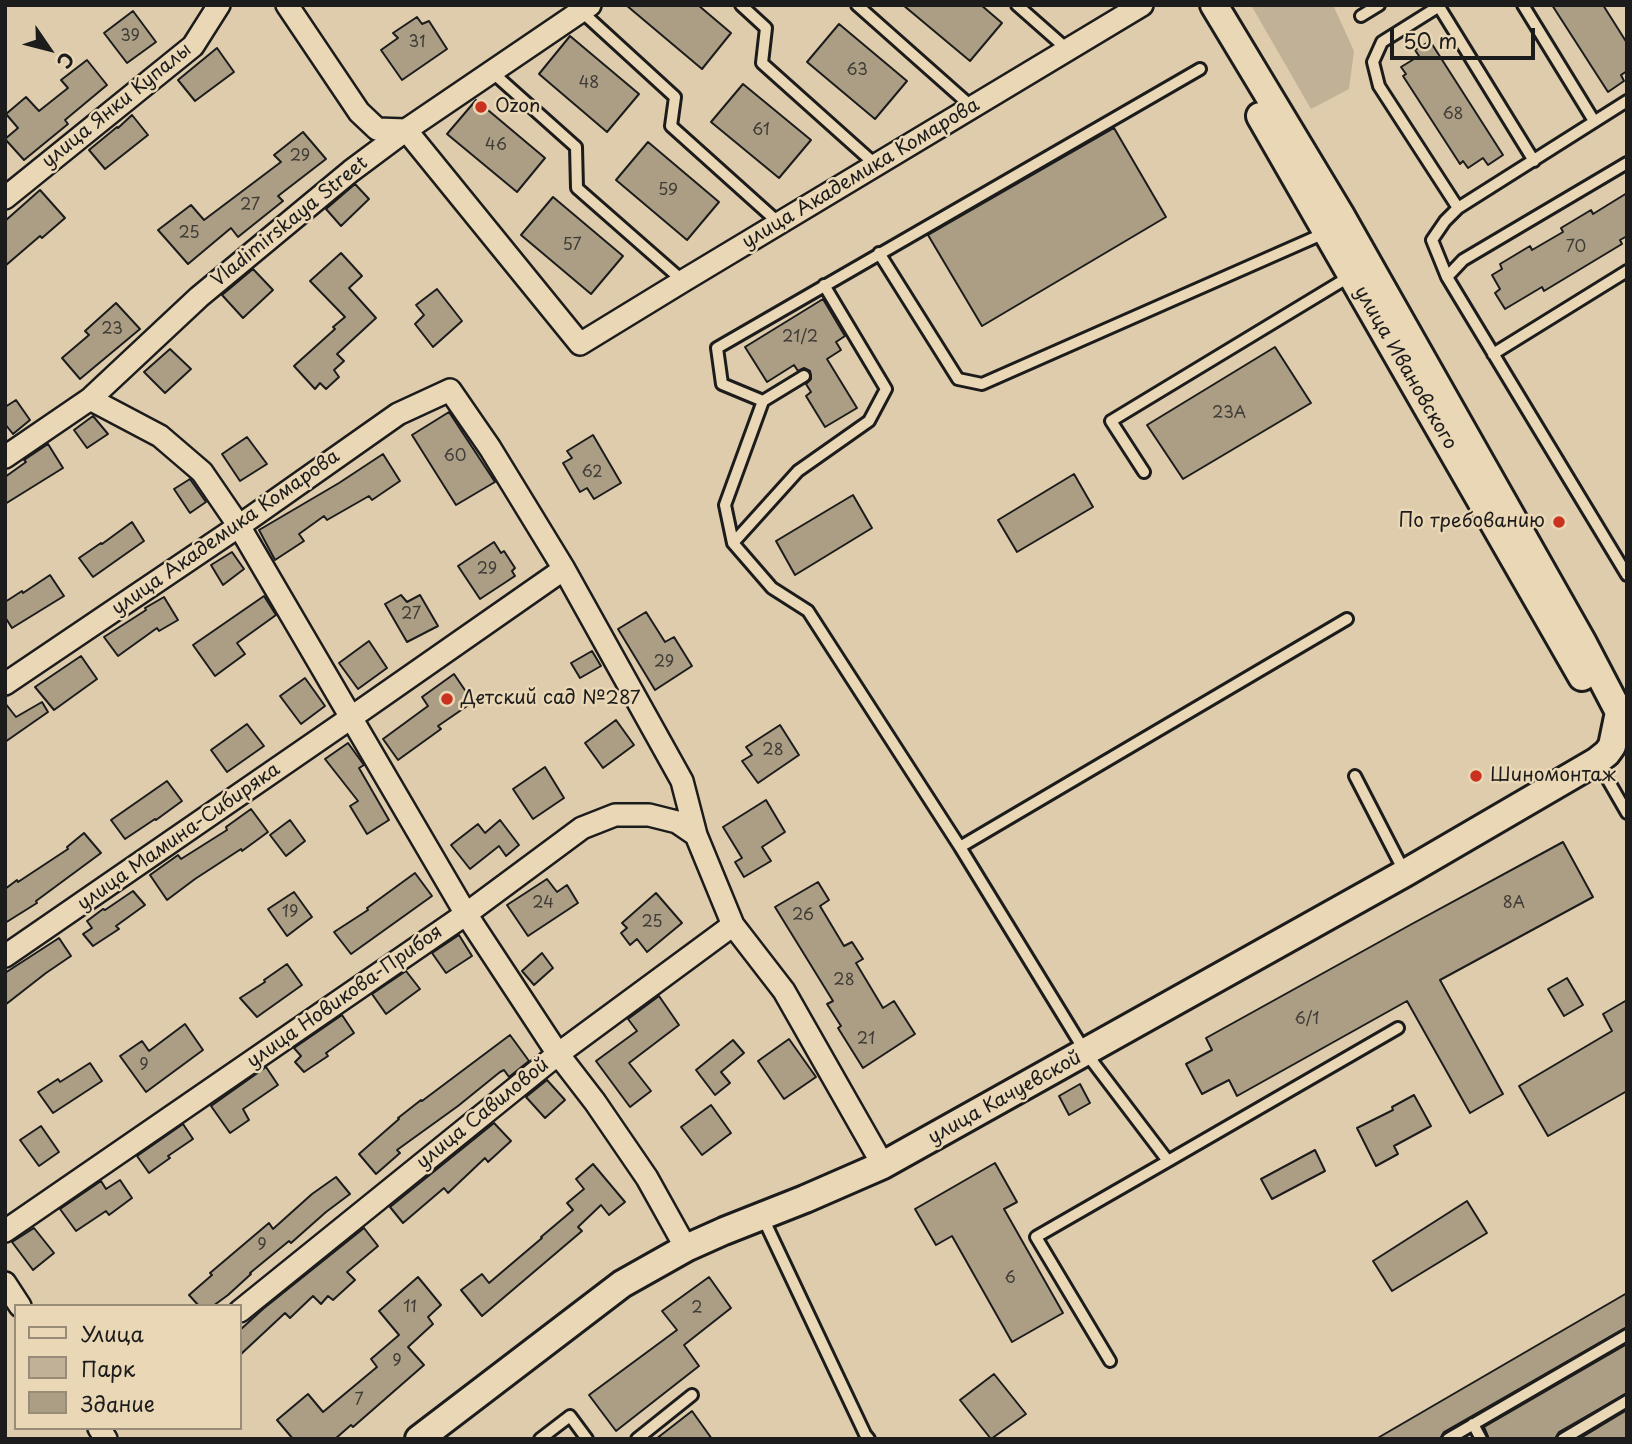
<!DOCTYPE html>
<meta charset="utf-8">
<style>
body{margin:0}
#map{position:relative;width:1632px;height:1444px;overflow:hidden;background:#deccac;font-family:"Playpen Sans",sans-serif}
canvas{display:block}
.frame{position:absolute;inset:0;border:7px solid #1c1c1c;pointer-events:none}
.legend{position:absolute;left:14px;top:1304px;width:228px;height:126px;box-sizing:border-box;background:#ead7b5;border:2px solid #988c78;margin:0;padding:9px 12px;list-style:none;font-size:21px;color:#1c1c1c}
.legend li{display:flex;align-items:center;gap:14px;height:35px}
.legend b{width:35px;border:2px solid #988c78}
.north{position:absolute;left:14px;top:14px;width:70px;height:70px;-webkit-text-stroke:5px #ead7b5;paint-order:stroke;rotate:125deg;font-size:19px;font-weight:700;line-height:28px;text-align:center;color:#1c1c1c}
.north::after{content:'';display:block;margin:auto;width:24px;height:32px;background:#1c1c1c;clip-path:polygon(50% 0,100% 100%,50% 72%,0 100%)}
.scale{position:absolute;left:1390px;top:28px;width:145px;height:32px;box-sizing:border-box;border:4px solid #1c1c1c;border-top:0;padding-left:9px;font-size:21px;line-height:24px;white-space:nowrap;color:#1c1c1c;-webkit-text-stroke:5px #ead7b5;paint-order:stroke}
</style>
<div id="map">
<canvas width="1632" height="1444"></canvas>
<div class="frame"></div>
<ul class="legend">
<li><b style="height:9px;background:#ead7b5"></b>Улица</li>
<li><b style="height:19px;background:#c1b196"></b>Парк</li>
<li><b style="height:19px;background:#ab9e85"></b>Здание</li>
</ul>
<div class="north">С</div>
<div class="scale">50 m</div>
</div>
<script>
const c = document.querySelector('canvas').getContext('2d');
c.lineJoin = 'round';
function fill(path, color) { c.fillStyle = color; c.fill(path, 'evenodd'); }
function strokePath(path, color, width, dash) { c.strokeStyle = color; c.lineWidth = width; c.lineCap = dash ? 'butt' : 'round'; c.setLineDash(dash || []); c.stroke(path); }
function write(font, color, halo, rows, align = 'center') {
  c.font = font + ' "Playpen Sans",sans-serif'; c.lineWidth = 5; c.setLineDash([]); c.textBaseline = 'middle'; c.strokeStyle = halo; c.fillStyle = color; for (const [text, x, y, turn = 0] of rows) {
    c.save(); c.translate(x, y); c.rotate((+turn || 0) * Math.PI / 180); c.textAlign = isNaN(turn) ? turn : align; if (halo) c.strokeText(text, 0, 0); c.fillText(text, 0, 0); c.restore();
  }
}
fill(new Path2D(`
 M1251,5H1333L1354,51L1349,89L1311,109Z`), '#c1b196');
const building = new Path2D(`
 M626,5H698L731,33L702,69Z
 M903,5H981L1002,23L970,61Z
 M1552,5H1603L1627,43V71L1621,75L1624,81L1608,92Z
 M133,11L156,42L127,63L104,33Z
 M417,17L422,24L429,21L447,49L402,80L381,50L398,38L393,33Z
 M839,24L907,81L875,119L807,62Z
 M570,36L639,94L607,132L539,74Z
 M1430,41L1503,155L1488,165L1483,158L1468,168L1463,161L1460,164L1403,76L1406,74L1401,67L1419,56L1415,50Z
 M217,48L234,72L195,101L178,80Z
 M87,60L107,85L65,120L68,124L24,160L5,139L18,128L6,114L26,97L39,111L68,88L61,80Z
 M743,84L811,140L779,178L711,122Z
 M476,100L545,158L517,192L447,134Z
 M132,115L148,135L105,169L89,150L117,127L118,128Z
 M1114,128L1166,217L982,326L928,235Z
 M303,132L326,159L278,196L283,201L238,237L231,228L188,264L158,230L191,205L204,220L281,162L274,155Z
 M648,142L719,202L687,240L616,180Z
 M355,184L369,199L341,226L326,209Z
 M40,190L65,218L42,238L40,236L5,266V221Z
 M1627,193V236L1620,240L1622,244L1544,291L1542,287L1505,309L1495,293L1500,289L1492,275L1502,269L1500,264L1530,246L1532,250L1563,232L1561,228L1591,210L1593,214Z
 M553,197L623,256L591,294L521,235Z
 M341,253L362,276L349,288L376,318L337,354L344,361L334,370L339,377L326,389L320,383L315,389L294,366L335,329L333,327L345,317L310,281Z
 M253,269L273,290L243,318L222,295Z
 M437,289L462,321L433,347L415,324L424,315L416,305Z
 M823,299L845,336L836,342L841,350L827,359L857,408L825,427L806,396L811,392L806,384L811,379L810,371L804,368L798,371L794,365L767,382L745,347Z
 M116,303L140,329L80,379L62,358L89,335L85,331Z
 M1275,347L1311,403L1183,479L1147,425Z
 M170,349L191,369L165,393L144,372Z
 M16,400L30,420L13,434L5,424V407Z
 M449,412L495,482L456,505L412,435Z
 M93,416L108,434L87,448L74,430Z
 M593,435L621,483L594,499L587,488L580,492L563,463L572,458L567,451Z
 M247,437L267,464L240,481L222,454Z
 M48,444L63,468L5,504V477L26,462L24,460Z
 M383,454L400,481L372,500L369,496L327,520L324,516L299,534L304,541L275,560L259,530L339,483Z
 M1074,474L1093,507L1017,552L998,520Z
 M190,479L206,502L190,513L174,489Z
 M853,495L872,528L795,575L776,541Z
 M132,522L144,541L93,577L79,558L101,543L102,544Z
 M494,542L501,553L504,551L515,568L512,571L515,576L480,599L458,566Z
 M232,552L244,569L223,585L211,565Z
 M50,575L64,596L12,628L5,617V602L22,591L23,593Z
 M401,595L407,602L420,595L438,626L407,642L385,604Z
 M264,596L276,615L237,643L245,654L215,676L193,645Z
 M164,597L178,620L159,631L157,628L118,656L104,637L146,610L145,608Z
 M646,612L665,642L674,637L692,666L655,690L618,629Z
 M369,641L387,668L358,689L339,663Z
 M592,651L601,666L580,678L571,663Z
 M81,656L97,679L54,710L35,687Z
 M454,674L473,702L438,726L441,729L398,760L383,739L428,706L422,697Z
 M305,678L325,706L301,724L280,696Z
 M42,702L48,712L5,742V703L16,717Z
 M616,720L634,745L603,768L585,743Z
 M247,724L264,746L227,772L211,750Z
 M780,725L799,755L758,783L742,761L752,755L746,747Z
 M348,743L364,765L359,768L389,820L367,834L350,806L358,801L325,759Z
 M545,767L564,798L533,819L513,789Z
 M167,781L182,801L156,820L155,819L125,839L111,820Z
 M766,800L785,832L762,847L771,861L744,877L735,862L742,858L723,827Z
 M251,809L268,832L242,851L241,849L195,879L167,900L150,875L178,855L181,859L227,830L226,827Z
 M290,820L305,841L286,856L270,835Z
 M500,820L519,845L506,856L499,846L470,869L451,845L478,824L485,833Z
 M84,833L101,853L36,901L37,903L5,923V889L17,880L18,882L68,849L67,847Z
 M1563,842L1593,897L1440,980L1503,1094L1470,1113L1407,1001L1237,1096L1229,1080L1202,1094L1186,1064L1212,1050L1206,1038L1410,925Z
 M415,873L432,896L351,954L334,932L368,910L367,908Z
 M547,879L557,892L567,885L578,903L528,936L507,905Z
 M818,882L829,900L820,906L844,946L852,942L863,959L856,963L883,1008L894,1001L915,1034L863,1068L838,1028L841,1026L827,1004L833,1001L775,907Z
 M133,891L145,905L116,926L119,929L93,946L83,934L92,928L87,921L103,909L105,910Z
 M294,892L312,917L287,936L268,909Z
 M656,893L682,923L647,952L637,939L630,945L621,933L627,928L622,923Z
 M459,935L472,956L446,973L432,953Z
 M59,938L71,956L46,973L5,1005V973Z
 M542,953L553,968L534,985L522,971Z
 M287,964L302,985L257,1017L240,998L265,982L264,980Z
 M406,971L420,989L386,1014L372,994Z
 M1567,978L1583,1005L1564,1016L1548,989Z
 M659,996L679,1025L629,1063L651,1091L630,1107L596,1061L637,1031L628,1019Z
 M1627,1000V1091L1548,1136L1519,1086L1612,1031L1603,1014Z
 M342,1015L354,1033L326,1053L328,1056L304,1072L295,1062L301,1056L294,1048Z
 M185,1024L203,1050L146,1092L120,1056L142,1041L149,1051Z
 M510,1035L529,1061L509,1077L504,1070L500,1072L458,1106L397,1150L400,1153L376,1174L359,1154L399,1119L398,1118L421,1100L422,1101Z
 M789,1039L816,1077L784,1099L758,1061Z
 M733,1040L744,1053L721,1072L730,1083L715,1095L696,1070Z
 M90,1063L102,1081L53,1113L38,1092L58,1079L60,1082Z
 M266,1067L278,1085L243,1109L249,1120L230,1133L211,1106Z
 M547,1080L565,1100L545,1118L526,1097Z
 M1080,1084L1090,1103L1069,1115L1059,1096Z
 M1414,1095L1431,1126L1394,1146L1398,1154L1376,1166L1357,1128L1393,1110L1392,1107Z
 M711,1105L731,1133L702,1155L681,1127Z
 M494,1123L511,1141L488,1162L485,1158L448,1193L444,1188L403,1223L390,1207Z
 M183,1124L193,1139L168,1156L170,1158L149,1173L137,1156Z
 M41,1126L59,1152L39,1166L20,1140Z
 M1315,1150L1325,1171L1272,1199L1261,1179Z
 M995,1163L1017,1202L1004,1209L1063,1313L1012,1342L952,1236L936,1245L915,1209Z
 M593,1164L625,1202L609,1215L601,1205L578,1227L582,1231L482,1316L461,1290L482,1274L489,1283L542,1238L541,1237L573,1210L567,1203L584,1189L576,1179Z
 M336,1177L350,1194L326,1212L291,1243L289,1241L250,1273L251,1274L228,1295L213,1306H199L189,1295L212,1275L210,1273L269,1223L273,1229L312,1194Z
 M120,1180L132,1198L109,1215L106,1211L76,1231L60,1209L101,1181L106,1189Z
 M1467,1201L1487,1233L1392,1291L1373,1261Z
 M34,1228L54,1253L33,1270L12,1242Z
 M364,1228L378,1246L347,1272L355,1280L333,1300L328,1296L321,1304L313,1296L290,1318L285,1313L240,1355V1330L263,1309Z
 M418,1277L441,1305L428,1317L433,1324L408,1347L424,1365L353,1427L351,1425L335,1439H293L277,1420L308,1394L323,1412L377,1367L371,1359L399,1335L379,1311Z
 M709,1277L731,1308L684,1345L699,1366L616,1431L589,1395L677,1330L662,1311Z
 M1627,1293V1327L1444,1432L1440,1439H1376Z
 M1627,1344V1393L1559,1432L1555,1439H1489L1484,1427Z
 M994,1374L1026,1414L991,1439L960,1400Z
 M1627,1410V1439H1579Z
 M692,1411L712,1439H656Z`);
fill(building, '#ab9e85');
strokePath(building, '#1c1c1c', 2);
const service = new Path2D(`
 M741,5L766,28L762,63L876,165
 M857,5L972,107
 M1017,5L1068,50
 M1438,5L1534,161
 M1441,5L1382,42L1373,62L1379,86L1458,208
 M1523,5L1594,121
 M581,11L675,97L671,126L779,223
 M1361,16L1379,5
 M492,72L576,147L577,188L683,281
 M1627,101L1458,208L1445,221L1432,240L1447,277L1627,575
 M879,253L958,379L982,384L1327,232
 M1447,277L1463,260L1627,163
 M1493,354L1627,271
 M804,376L763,401L725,505L733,543L772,588L808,611L960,847L1086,1053L1168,1161L1398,1028
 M763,401L722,384L717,348L1200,69
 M1144,472L1111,421L1352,275
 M733,543L798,471L869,421L886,389L824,285
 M1597,761L1627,813
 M1355,776L1405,873
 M960,847L1347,619
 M762,1216L865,1434L869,1439
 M1110,1361L1036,1237L1168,1161
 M1473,1424L1481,1439
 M540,1439L570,1416L587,1439
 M637,1439L692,1395
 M1448,1439L1627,1335
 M1563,1439L1627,1401`);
const minor = new Path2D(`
 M287,5L359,112L377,129L406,130L580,344L683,281L1142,5
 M5,198L193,46L219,5
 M90,399L160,436L202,472L239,526L466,914L558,1054L595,1102L647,1178L686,1248
 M5,457L90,399L199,297L351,171L406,130L590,5
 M5,684L239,526L398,414L450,390L490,448L564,569L682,781L696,835L733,925L784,991L883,1165
 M5,956L352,717L564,569
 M5,1231L466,914L582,828L615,815H649L677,822L696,835
 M5,1283L20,1306
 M240,1311L558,1054L733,925
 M99,1428L106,1439`);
const tertiary = new Path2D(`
 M1260,116L1582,677
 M419,1439L622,1284L686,1248L724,1231L805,1199L883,1165L1405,873L1597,761L1607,753L1612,746L1619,712L1583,643L1340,214L1214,5`);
strokePath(service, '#1c1c1c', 16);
strokePath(minor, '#1c1c1c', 26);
strokePath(tertiary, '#1c1c1c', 32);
strokePath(service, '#ead7b5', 10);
strokePath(minor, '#ead7b5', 21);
strokePath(tertiary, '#ead7b5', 26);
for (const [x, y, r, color] of [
 [481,107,7,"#c8321e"],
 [1559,522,7,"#c8321e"],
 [447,699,7,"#c8321e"],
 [1476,776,7,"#c8321e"]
]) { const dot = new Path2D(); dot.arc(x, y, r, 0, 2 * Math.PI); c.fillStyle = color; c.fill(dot); strokePath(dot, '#ead7b5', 2.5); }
write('16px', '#403c36', null, [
 ["39",130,37],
 ["31",417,43],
 ["63",857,71],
 ["48",589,84],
 ["68",1453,115],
 ["61",761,131],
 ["46",496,146],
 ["29",300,157],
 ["59",668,191],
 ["27",250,206],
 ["25",189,234],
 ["57",572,246],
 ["70",1576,248],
 ["23",112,330],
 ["21/2",800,338],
 ["23А",1229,414],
 ["60",455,457],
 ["62",592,473],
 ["29",487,570],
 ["27",411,615],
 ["29",664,663],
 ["28",773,751],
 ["24",543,904],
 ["8А",1514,904],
 ["19",290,913],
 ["26",803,916],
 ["25",652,923],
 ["28",844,981],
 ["6/1",1307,1020],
 ["21",866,1040],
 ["9",144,1066],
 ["9",262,1246],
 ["6",1010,1279],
 ["11",410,1308],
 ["2",697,1309],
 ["9",397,1362],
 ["7",359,1401]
]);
write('19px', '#1c1c1c', '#ead7b5', [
 ["улица Янки Купалы",117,106,-39],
 ["улица Академика Комарова",861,174,-31],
 ["Vladimirskaya Street",290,222,-39],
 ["улица Ивановского",1405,368,60],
 ["улица Академика Комарова",226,533,-35],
 ["улица Мамина-Сибиряка",179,837,-35],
 ["улица Новикова-Прибоя",345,997,-35],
 ["улица Качуевской",1005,1098,-29],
 ["улица Савиловой",483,1114,-39]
]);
write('19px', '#1c1c1c', '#ead7b5', [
 ["Ozon",495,107],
 ["По требованию",1545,522,"right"],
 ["Детский сад №287",461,699],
 ["Шиномонтаж",1490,776]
], 'left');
</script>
